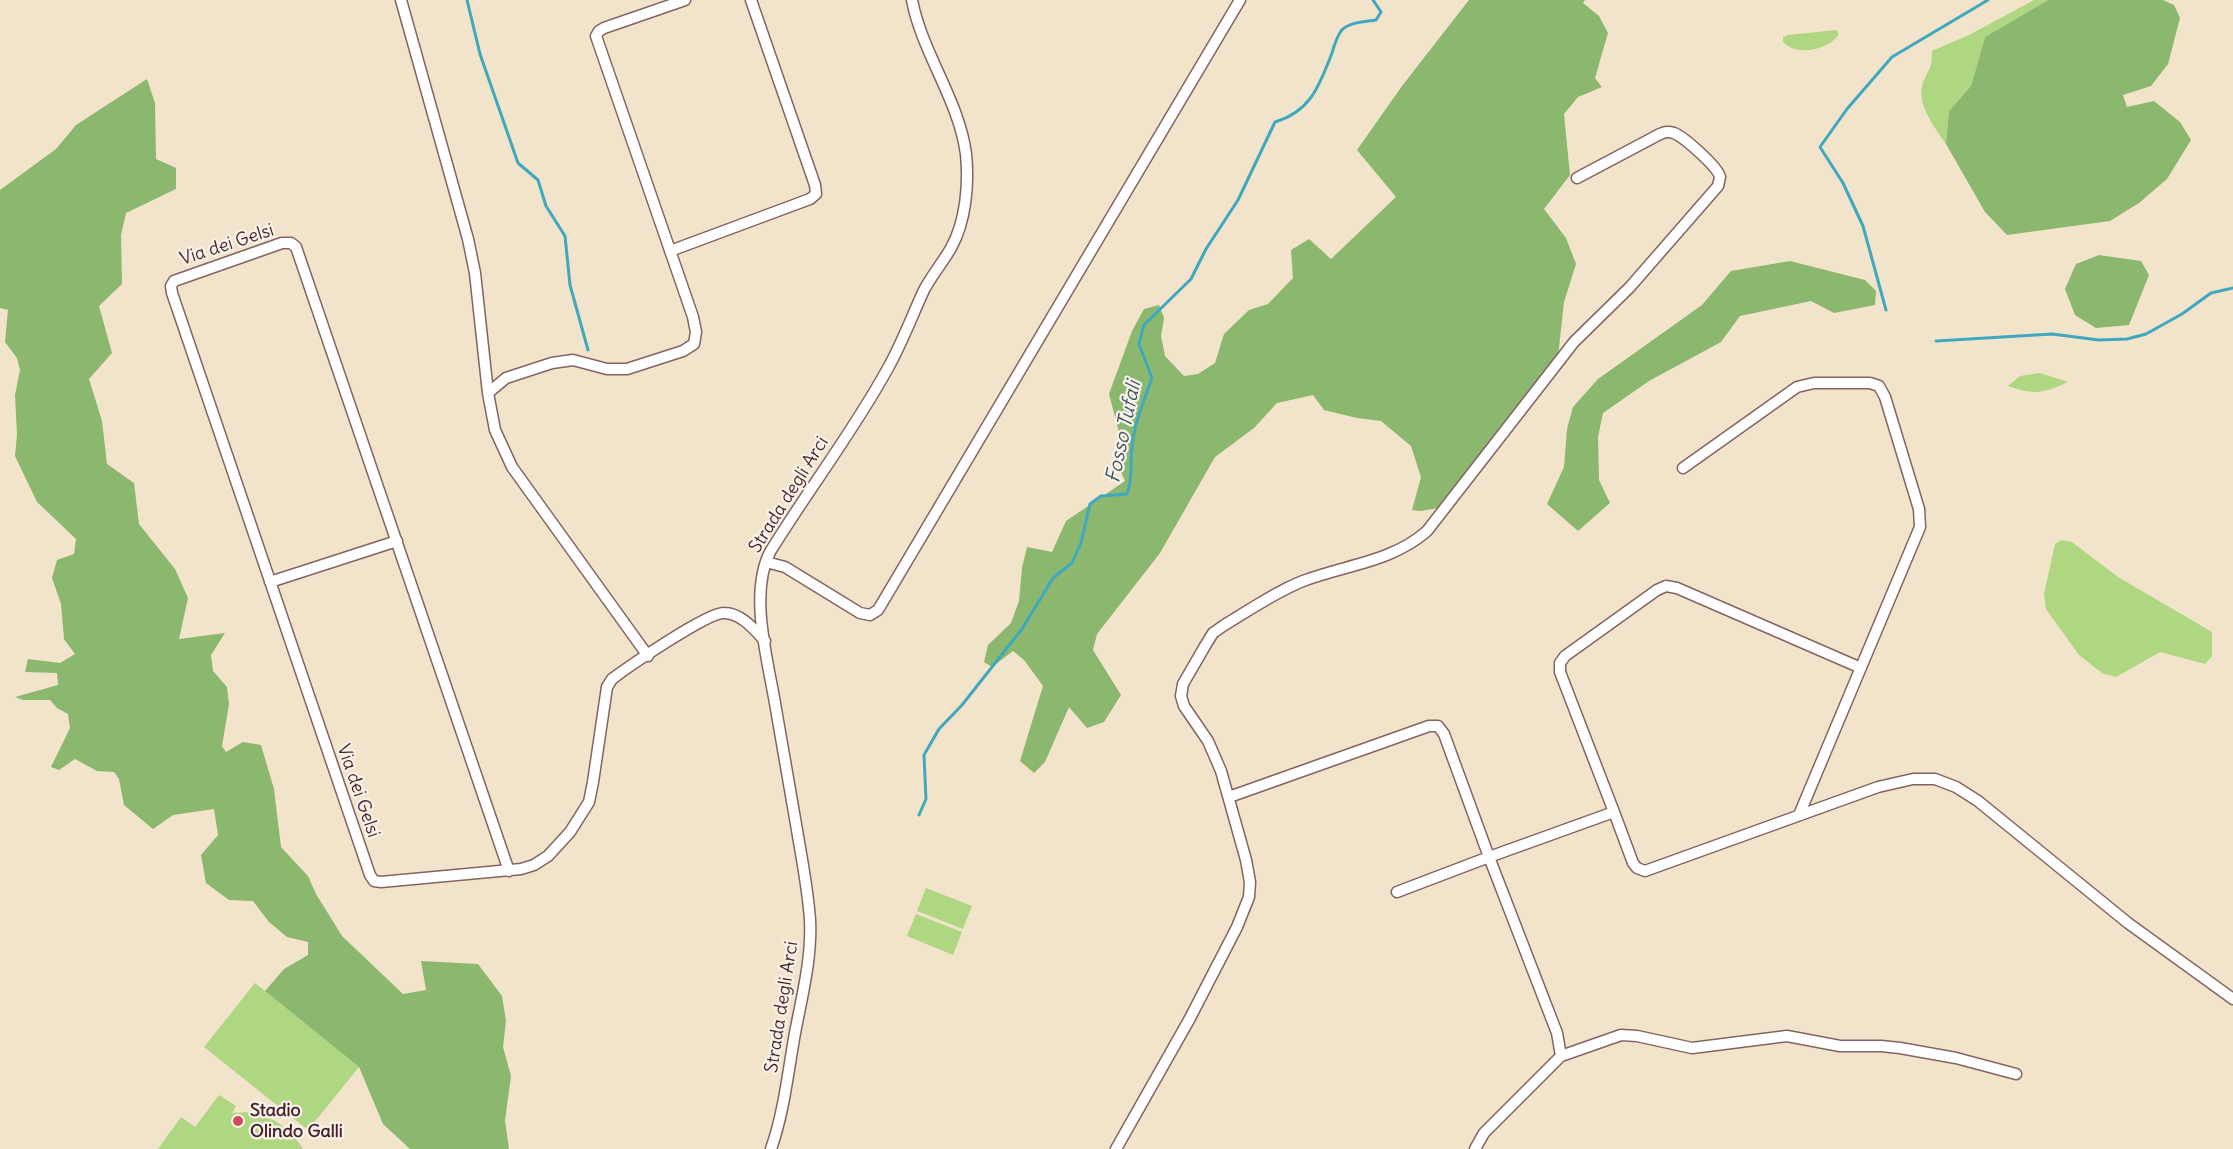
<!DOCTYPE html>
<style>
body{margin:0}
canvas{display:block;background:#f1e4ca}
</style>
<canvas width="2233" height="1149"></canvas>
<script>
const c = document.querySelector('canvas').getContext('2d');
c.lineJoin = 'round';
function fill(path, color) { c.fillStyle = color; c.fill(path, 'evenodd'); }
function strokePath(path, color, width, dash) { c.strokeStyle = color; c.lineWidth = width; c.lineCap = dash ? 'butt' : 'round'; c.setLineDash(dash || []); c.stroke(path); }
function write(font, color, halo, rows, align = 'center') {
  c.font = font + ' Delius,sans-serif'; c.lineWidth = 4.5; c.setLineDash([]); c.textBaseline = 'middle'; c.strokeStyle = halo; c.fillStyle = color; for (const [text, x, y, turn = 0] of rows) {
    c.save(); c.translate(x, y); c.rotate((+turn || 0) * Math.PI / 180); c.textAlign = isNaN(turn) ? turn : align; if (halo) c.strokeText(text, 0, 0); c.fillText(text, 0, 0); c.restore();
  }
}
fill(new Path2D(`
 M2034,0H2048L1985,37L1971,86L1949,111L1946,144C1936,129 1915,103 1923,83C1929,68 1932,69 1932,51L1969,35Z
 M1836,30L1839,34C1829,50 1797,57 1783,42V37L1788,35Z
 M2040,373L2068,382C2042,394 2035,395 2008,386L2020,376Z
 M2062,540L2072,542L2118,577L2212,632V656L2205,664L2160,652L2116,677L2102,673L2079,655L2046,609L2044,594L2055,544Z
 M926,888L972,906L963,929L917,911Z
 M916,914L962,932L953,955L907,936Z
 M255,983L359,1067L308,1130L204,1047Z
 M219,1095L236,1106L232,1113L250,1112L254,1106L263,1109L261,1115C280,1121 292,1132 303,1149H158L181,1117L195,1127Z`), '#afd681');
fill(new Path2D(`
 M1469,0H1585L1583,3L1599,16L1608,33L1595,78L1602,87L1578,97L1564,114L1570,175L1544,209L1566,238L1576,264L1564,302L1558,357L1438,508L1421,511L1412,510L1421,477L1411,446L1381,421L1357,418L1324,410L1313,395L1277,403L1254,428L1215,457L1160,553L1097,634L1093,650L1121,695L1104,722L1087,728L1069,707L1045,762L1034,773L1020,761L1043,686L1024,660L1013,651L992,667L984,662L988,645L1011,623L1019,601L1022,568L1027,547L1052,552L1066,521L1125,481L1118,465L1120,436L1109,394L1132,331L1144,309L1159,305L1164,318L1161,336L1165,356L1184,376L1198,374L1215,363L1224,334L1249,310L1268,304L1293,278L1291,250L1309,239L1331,259L1396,197L1357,150L1402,86Z
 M2048,0H2163L2174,5L2180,18L2168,64L2151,86L2123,95L2127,107L2154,101L2180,122L2191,140L2167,179L2139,203L2110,221L2007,235L1985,212L1946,144L1949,111L1971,86L1985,37Z
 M147,79L155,103L156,159L176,168V189L126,213L121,235L122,284L99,306L112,353L89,379L102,421L107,464L134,483L139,524L175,569L188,598L179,639L225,633L211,655L213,671L227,687L229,704L222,746L226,752L243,742L261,745L274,789L281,847L308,876L316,894L342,936L403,994L426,990L421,961L478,964L502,996L506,1021L503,1047L511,1076L505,1121L509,1149H410L383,1124L359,1067L265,991L284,969L308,955V942L287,937L269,922L253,901L229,900L206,883L201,855L218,835L214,809L173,815L153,829L124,805L119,779L114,772L97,771L75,759L59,770L51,767L70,728L68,714L57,708L50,700H23L15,697L58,685L57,673L25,672L28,659L60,663L75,654L64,639L61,604L52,578L57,560L74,554L76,539L37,502L15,456L17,434L15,395L20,370L17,358L5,342L8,310L0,308V190L56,149L76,125Z
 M2099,255L2141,261L2149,275L2129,325L2096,328L2075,315L2065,289L2076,264Z
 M1790,261L1865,280L1876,291L1875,305L1834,313L1811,301L1740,316L1721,342L1649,381L1603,413L1598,437L1599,480L1610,503L1578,531L1547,504L1564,467L1567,429L1573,407L1598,379L1702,305L1731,271Z`), '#8bb76f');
strokePath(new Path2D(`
 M467,0L480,54L518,163L538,180L546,206L565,236L570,285L588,350
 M1886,310L1863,226L1843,183L1820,147L1847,109L1892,57L1988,0
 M1936,341L2052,334L2099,340L2127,339L2146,334L2182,314L2211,293L2233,288
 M919,815L926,799L924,755L939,729L962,705L1022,629L1053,578L1072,563L1081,543L1090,504L1101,496L1127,494C1133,476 1130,465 1132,447C1134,424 1144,401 1152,378L1139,344L1144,325L1191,279L1206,249L1238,200L1275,122C1311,111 1319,86 1332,53C1334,46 1337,37 1341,31C1348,22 1365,22 1376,20L1381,12L1373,0`), '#3fa8bf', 3);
const minor = new Path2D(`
 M401,0L468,239L475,273L488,393
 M670,251L810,199L816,194L815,185L751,0
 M1683,468L1797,387L1814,383H1870L1879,386L1885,397L1919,509L1920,527L1799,815
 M766,562L785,567L860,613L870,615L878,610L1240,0
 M270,582L397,541
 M648,656L512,467L495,430L488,393L506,378L552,363L573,360L607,369H627L683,351L694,344L696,332L693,317L596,36L599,31L604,28L685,0
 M1229,797L1429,726H1438L1444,734L1489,857L1397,892
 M1614,812L1560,672V663L1565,656L1657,590L1666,586L1677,588L1861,668
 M509,871L296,247L291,243H282L174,281L171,286L172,293L370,875L374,881L381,882L521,869L534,865L548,856L570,832L589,802L593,782L607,687L612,679C628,667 708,612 724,613C741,613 754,629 765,641
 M1561,1056L1621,1035L1637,1036L1692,1048L1787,1036L1840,1046H1881L1900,1048L1956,1058L2016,1074
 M771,1149C784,1112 788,1072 795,1033C802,996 812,958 810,920C808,890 802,860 797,830C790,790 783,749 776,709C769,664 748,595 770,552C808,490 853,432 888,368C902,343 912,316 924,290C932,275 943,262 951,248C966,221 969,184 966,154C959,100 922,53 912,0
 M1116,1149L1189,1020L1237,927L1249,897L1250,882L1246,860L1221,771L1208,741L1184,706L1181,696L1183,684L1205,646L1213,633L1223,626C1248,611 1275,592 1303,581C1345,565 1392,562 1427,531L1574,342L1630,287L1718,186L1720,177C1718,167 1684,137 1674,133C1668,131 1665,132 1660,134L1577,178
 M1475,1149L1484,1133L1561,1056L1557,1033L1489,857L1614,812L1633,863L1637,868L1645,871L1878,787L1913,779H1935L1956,787L1978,801L2128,923L2233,999`);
strokePath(minor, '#846463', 13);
strokePath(minor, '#fff', 10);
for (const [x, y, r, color] of [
 [238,1121,6,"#d1495b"]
]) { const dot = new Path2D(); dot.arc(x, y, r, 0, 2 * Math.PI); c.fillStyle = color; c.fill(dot); strokePath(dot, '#f7f3e8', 2); }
write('18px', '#4a1f2b', '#f7f3e8', [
 ["Via dei Gelsi",227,245,-18],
 ["Strada degli Arci",789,495,-58],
 ["Via dei Gelsi",358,791,71],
 ["Strada degli Arci",782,1007,-81]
]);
write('bold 18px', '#4a1f2b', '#f7f3e8', [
 ["Stadio",250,1111],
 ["Olindo Galli",250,1132]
], 'left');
write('italic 20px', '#465666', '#f7f3e8', [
 ["Fosso Tufali",1124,432,-78]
]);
</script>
